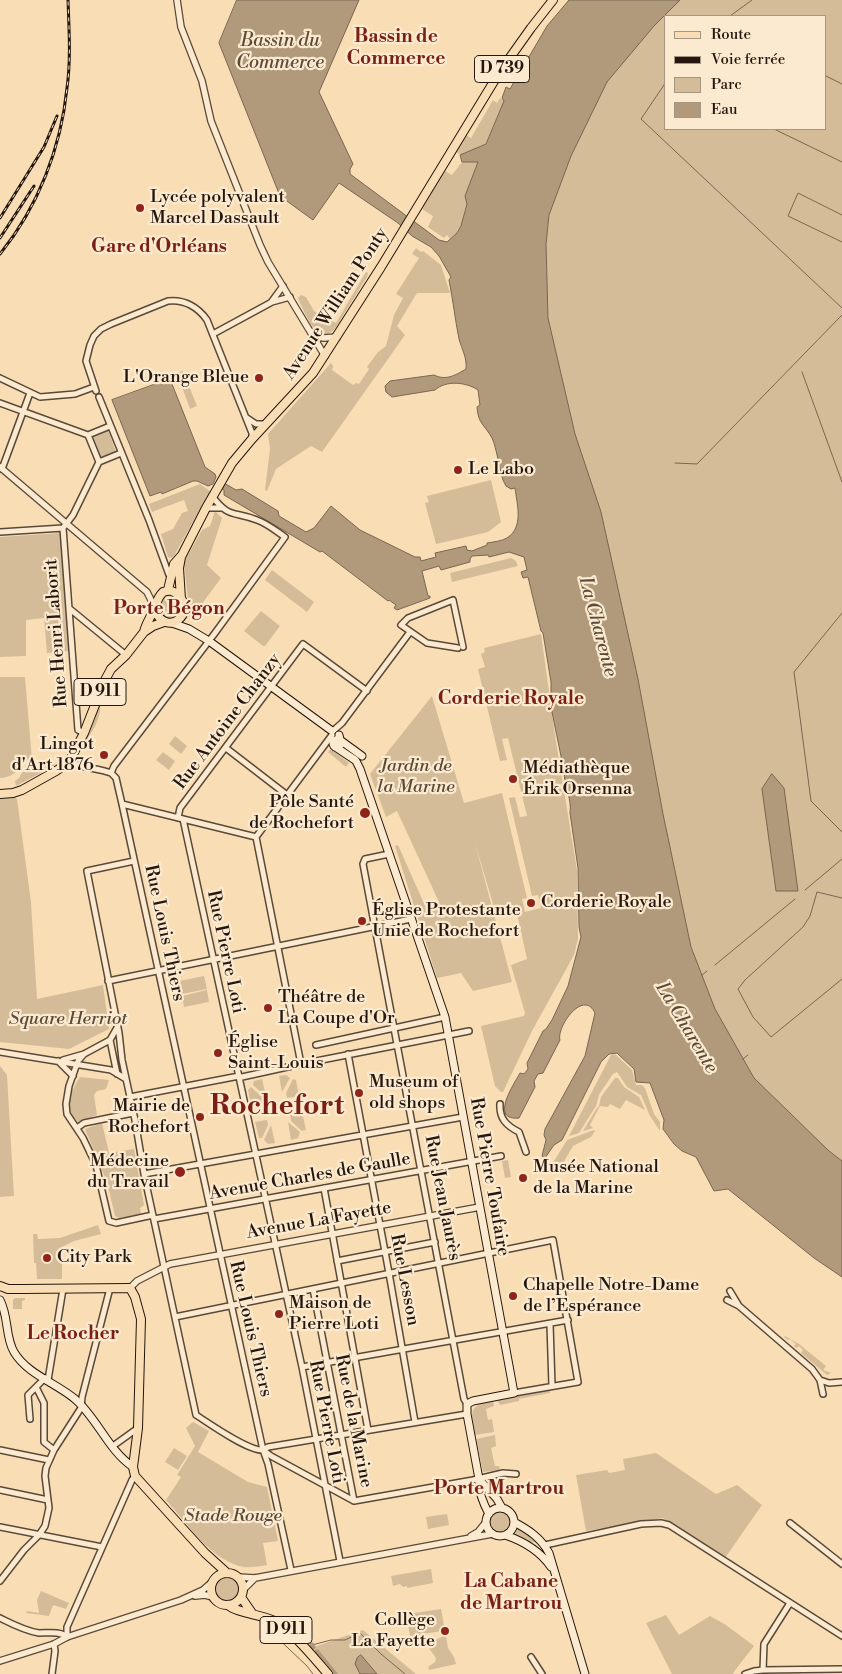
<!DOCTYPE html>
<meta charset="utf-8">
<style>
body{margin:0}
#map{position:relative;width:842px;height:1674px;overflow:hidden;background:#f9deb5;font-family:"Libre Bodoni",serif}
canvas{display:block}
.legend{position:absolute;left:664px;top:15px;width:162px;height:115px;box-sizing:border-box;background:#fbeacf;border:1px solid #a59682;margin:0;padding:6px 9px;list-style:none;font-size:15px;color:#25170e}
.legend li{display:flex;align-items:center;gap:10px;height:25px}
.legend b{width:25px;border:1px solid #a59682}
</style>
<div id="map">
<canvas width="842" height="1674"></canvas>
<ul class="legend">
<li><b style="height:6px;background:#f9deb5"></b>Route</li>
<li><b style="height:6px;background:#25170e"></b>Voie ferrée</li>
<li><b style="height:14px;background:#d5bc99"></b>Parc</li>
<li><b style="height:14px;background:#b19a7c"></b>Eau</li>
</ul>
</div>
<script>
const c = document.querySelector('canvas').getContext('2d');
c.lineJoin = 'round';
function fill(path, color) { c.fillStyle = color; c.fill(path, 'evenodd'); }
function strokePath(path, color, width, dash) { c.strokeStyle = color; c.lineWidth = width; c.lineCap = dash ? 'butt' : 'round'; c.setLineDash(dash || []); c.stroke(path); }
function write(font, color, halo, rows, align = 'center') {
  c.font = font + ' "Libre Bodoni",serif'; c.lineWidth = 4.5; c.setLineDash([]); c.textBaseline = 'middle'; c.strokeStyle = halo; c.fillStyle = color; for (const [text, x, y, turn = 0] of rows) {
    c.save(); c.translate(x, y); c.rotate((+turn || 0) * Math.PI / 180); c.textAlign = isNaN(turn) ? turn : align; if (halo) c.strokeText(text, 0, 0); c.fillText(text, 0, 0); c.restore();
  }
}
fill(new Path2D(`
 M666,0H842V1172L738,1085L682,973L559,445L534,232L559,142ZM666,16H826V129H666Z
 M500,98L504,101L486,144L461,155L456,152L466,135L471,138L493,100L497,103Z
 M479,161L461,226L457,233L450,239L447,235L444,238L428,227L433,216L422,209L444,170L452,175L462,162Z
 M416,248L421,252L423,251L441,265L450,293H417L397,326L405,335L322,452L311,446L276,469L267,491L265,490L270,449L268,434L331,363L333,366L332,370L353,385L356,383L359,384L369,369L367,367L378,352L386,346L394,315L403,298L396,294L419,258L412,254Z
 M366,272L368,273L367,277L336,327C333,331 329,335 323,335C313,334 302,307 298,298L301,295L306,297L314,311L336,323Z
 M183,371L197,406L190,409L177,373Z
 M108,430L116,452L102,458L100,457L92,438Z
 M491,480L501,522L488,532L436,544L425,503L429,502L427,496Z
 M200,484L210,491L174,556L171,558L168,557L161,534L173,529L182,513L188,511L184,500L152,512L149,504Z
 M215,511L222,518L207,565L221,578L190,620L184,562L202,530L210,526Z
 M61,533L70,651L47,653L44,618L26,620V656L0,657V537Z
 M511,558L516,561L518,566L452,582L450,573Z
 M272,570L314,602L307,612L265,580Z
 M171,595C179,597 179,606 180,614L176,618L166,619L159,612L158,607L164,597Z
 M261,611L280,626L265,646H263L244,631Z
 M541,634L556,742L577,870L578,939L574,955L532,1031L503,1092H501L495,1086L481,1026L524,1016L525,1013L511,965L527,959L516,909L496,914L475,843L512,982L473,991L461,973L437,978L395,846L398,845L426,908L439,902L397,811L386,817L370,774L432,696L464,803L502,793L527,898L522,899L525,912L541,908L538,895L532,896L509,798L515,797L520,817L527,816L508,738L502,739L507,760L500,761L478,669L485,667L481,654L485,652L484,648Z
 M0,677H25L32,760L24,759C19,771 13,777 0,778Z
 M100,703C102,717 93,731 85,742Z
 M175,736L187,746L181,754L169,744Z
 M330,750H332L349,763L346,767L328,752Z
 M163,752L175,761L169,770L156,760Z
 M55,764L54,766L16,786L15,781L19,778L26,766Z
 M14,797L17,799L31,902L37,999L103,985L109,1029L69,1049L0,1042V798Z
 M204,976L207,989L182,994L179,981Z
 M207,990L209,1002L184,1007L182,996Z
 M615,1054L632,1070L636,1085H642L645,1088L654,1114L660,1122V1131L650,1116L641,1095L627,1087L617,1072L613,1074L602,1090L599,1095L596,1106L579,1133L569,1136L611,1055Z
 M0,1066L7,1075L14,1196L0,1197Z
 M286,1075L290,1078L282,1092L279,1076Z
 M80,1077L109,1080L106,1089L97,1091L94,1095L97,1115L78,1122C63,1108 70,1092 80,1077Z
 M615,1078H618L624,1087L639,1097L645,1110L626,1100L620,1109L610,1104L608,1107L600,1106L590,1125L593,1128L583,1131L595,1111L599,1106L601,1097Z
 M262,1079L266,1096H265L253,1085L254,1081Z
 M293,1079L296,1080L299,1096L287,1098L286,1093Z
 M251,1087L262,1097L263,1103L251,1105L248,1090Z
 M302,1112L306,1130L302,1131L291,1121L290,1115Z
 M267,1120L268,1125L262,1138H259L255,1122Z
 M288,1122L300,1132L298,1138L291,1140Z
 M102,1123L109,1153L134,1149L144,1205L140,1208L141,1214L119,1218L115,1216L107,1182L85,1129Z
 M271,1125L275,1143L268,1144L264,1140Z
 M594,1130L595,1131L591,1137L573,1146L556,1175L551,1166L567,1140Z
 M508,1160L511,1177L505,1178L502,1161Z
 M98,1225L101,1234L74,1241L62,1247V1279H37L36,1263H34L33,1234H37L38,1239L60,1238Z
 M15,1298H25V1300L22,1301V1309H13V1300Z
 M785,1336L799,1344L826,1366L823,1370L831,1373L827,1375L801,1353L803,1350L799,1346L796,1348L794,1346L796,1344L790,1339L788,1340L784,1337Z
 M550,1390V1393L519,1399V1401L500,1405L497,1400Z
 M493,1401L494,1406L486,1409L488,1420L492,1419L494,1432L475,1435C471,1413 467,1405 493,1401Z
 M193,1422L209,1431L198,1452L248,1482L267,1487L278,1541L263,1543L267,1565C260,1566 251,1568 244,1567C212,1562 186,1522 166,1500L181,1477L177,1475L195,1446L186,1428Z
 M495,1435L496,1446L491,1448L495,1466H499L500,1470L483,1472L476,1439Z
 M174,1448L187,1456L178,1470L165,1462Z
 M656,1453L716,1494L737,1485L762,1505L725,1558L663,1518L586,1531L576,1475L607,1470L609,1473L625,1470L623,1459Z
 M489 1522a11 11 0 1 1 22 0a11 11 0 1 1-22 0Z
 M447,1514L449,1525L428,1529L426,1517Z
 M516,1526H517L541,1544L531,1542L512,1535Z
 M431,1569L433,1583L407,1588V1586L403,1587L400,1584L393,1586L391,1576Z
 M213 1589a14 14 0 1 1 28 0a14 14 0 1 1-28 0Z
 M41,1591L69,1603L66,1609L53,1605L49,1616L26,1613L27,1611L39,1613L37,1600Z
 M441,1609L448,1648L454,1657L456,1664L429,1670L428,1667L435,1662L436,1658L426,1644L444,1636L442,1631L410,1636L406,1613L408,1614Z
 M666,1615L679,1635L710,1616L726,1625L754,1646L733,1673L734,1674H672L646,1623Z
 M363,1630L416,1674H330L311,1648Z`), '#d5bc99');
const water = new Path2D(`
 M237,0H359L319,92L353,164L350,169V174L439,240L447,242L457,233L461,226L467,204L465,196L478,162H462L460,155L486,144L504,101L502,98L506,87L510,89L519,73L526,74L523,67L547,26L569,0H680L654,26L607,82L571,156L549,215L546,244L548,318L575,434L601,512L638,679L663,814L691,947L715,1009L754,1078L829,1151L842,1161V1277L814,1258L728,1189L714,1191L696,1157L682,1151L674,1144L663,1129L664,1120L650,1083L636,1082L634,1069L617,1053L609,1054L601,1062L562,1140L554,1145L545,1158L542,1156L546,1140L544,1135L545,1129L585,1056L595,1013C583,988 556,1028 560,1040L543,1073L538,1074L534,1081L535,1087L519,1118C489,1121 514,1084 520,1073L524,1074L528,1069L527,1063L543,1031L546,1029L552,1020L568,986L581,937L579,927L578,868L570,813C572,799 564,785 564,771L551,707V682L543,633L541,631L528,577L523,578L521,572L527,570L524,557L509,552L489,557L488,555L472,556L470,559V562L441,570L439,566L422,571L428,596H430V598L397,610L394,608L396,605L389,600L388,601L322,551L320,552L224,495V490L221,488L224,483L236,490L242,489L278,511L279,516L306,532L314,528L331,506L360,530L415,557H420L421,561L436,557L435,553L466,546L467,550L472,551L487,545V543C493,542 502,541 507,538C524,527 517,505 515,488L511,489L506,486L503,480C499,468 497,449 492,438C485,425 478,424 477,407L480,405L478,390C466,382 446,380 435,390L392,397L386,392L385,386L390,381L434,375C446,381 456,375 466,369C467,357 462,350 459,339C455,319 453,300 449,280L451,277L439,256L431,247L412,236L398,223L339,183L313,220L280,196L219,43Z
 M170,379L205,467L215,474L216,477L213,484L208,486L197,481H193L162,494L161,492L150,496L112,400Z
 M772,774L784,788L798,891H776L762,789Z
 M361,1655L377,1674H360L355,1664L357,1658Z`);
fill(water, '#b19a7c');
strokePath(water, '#796650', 1);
strokePath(new Path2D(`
 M730,16L752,0
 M826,76L842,84
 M666,82L641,119L842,308
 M774,129L842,162
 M842,215L798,193L788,216L842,242
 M802,372L842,482
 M675,463L697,464L842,315
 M842,613L794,672L811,801L842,832
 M805,890L842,859
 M842,898L817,892L810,916L803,927L745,980L738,989L753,1017L771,1037L842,979
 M715,965L795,899
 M702,975L707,971
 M743,1059L748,1055
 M289,1623L312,1645L331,1640H345L360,1633L381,1654L405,1674
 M271,1632L307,1666L313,1674`), '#796650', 1);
strokePath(new Path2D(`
 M312,1645L313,1647
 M317,1652L335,1674`), '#b19a7c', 5);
const minor = new Path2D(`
 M272,301L283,286
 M213,334L272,302L290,297
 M0,378L40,397L75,394L94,387
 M96,391L86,361L90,345L94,336L101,329L111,324L168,301C184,299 198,307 207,320L246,418L252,433V439
 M99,397L149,520L169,575L171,576
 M0,403L88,435
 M247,418L256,424H266
 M110,426L88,435L99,462L121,453
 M2,469L30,393
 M206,508H221
 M63,528L78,730L84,733
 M0,532L63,528L73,515L99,462
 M70,609L126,655
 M458,648L427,643L401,625L408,618L453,600L463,647
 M334,730L342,723L410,632
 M226,748L287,795
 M69,762C82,768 97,768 111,773
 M111,773L116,778L122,804L263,1450L268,1464L291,1570
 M111,773L114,766L215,633L285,537C276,531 268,524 257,520C235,511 229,519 212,496
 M122,804L256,837
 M178,818L180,808L303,644L367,691
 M183,819L302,1367L340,1561
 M256,837L301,1064
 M256,837L332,735
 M389,854L365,859L363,864L464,1399L467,1404
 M134,861L87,871L119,1033L122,1060L135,1120L144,1174L196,1415C210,1424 248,1451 263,1450L271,1456L354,1501L473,1480L503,1473L516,1474
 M108,981L411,919
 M110,1040L117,1074
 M316,1045L445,1017
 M0,1052L111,1070L126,1079
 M84,1054L78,1061L69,1086L66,1104L67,1114L83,1138L96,1165L109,1221L116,1223L153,1215
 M348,1054L389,1273L415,1422
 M63,1060L84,1054L110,1040L118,1026
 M58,1061L73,1076
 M130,1097L239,1076L242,1077L301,1064L469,1031
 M500,1104C499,1119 507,1126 519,1132L526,1152
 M77,1128L84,1123L133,1113
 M144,1174L463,1117
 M324,1188L368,1430
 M154,1219L501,1156
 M337,1261L435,1242
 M313,1289L354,1501
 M727,1300L739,1306L730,1291
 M739,1306L812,1369L820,1380L823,1394
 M175,1317L553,1240L578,1382L514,1393
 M550,1324L552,1386
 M302,1367L568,1320
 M45,1378L36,1387L44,1403V1442L54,1450
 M48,1380L63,1289
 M820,1380L829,1383L842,1382
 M30,1419L28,1395L36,1387
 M113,1446L138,1428
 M0,1450L49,1460
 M263,1450L268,1447L467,1414
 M0,1490L48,1500
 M790,1523L842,1564
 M0,1527L102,1547
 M545,1545L641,1524L661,1523L669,1525L842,1636
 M0,1581L24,1550L39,1535L45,1526L49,1508L45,1476L46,1468L54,1450L81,1408L82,1397L110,1288
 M0,1618C12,1624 25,1631 39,1633C49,1633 60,1631 67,1637
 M67,1637V1627L132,1480L135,1476
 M531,1657L542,1674
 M763,1670L764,1644L790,1603
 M52,1674L55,1651L54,1644
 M745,1674L754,1671L763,1670L842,1669`);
const tertiary = new Path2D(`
 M177,0L181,27L202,81L211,121L260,245L268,262L325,356
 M313,336L324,338L337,337
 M0,467L147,592L154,606
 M130,1288L137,1281L170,1264L480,1207
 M471,1536L478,1532L486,1522
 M238,1577L255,1578L492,1534
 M243,1590L255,1578
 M195,1596L205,1595L213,1597
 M0,1661L54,1644L67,1637L181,1600L203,1590L212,1582`);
const secondary = new Path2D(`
 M172,623L189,629L209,641L332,731
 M338,739L333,741V744L335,747L339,746L341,744L339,735
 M340,740L362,756
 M334,746L355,760
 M356,761L360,769L445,1017L514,1393L473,1401L467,1404V1414L479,1479C478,1491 483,1503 489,1514
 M0,1300C9,1317 5,1337 14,1352C27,1374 56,1383 75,1399C97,1418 108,1450 133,1467
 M479,1479L497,1499L502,1508
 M486 1522a14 14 0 1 1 28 0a14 14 0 1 1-28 0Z
 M514,1522C529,1530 541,1538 549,1553L585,1674
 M505,1535C523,1541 540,1551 551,1567`);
const primary = new Path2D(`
 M181,557L179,568L181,599
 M168,590L174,564L182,555L206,508L232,463L252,439L313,373L381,267L499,73L531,28L553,0
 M144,632C146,623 151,617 154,609C157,602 157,598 163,592C169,590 173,590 178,595C197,613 167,639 154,609
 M0,794L13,793L22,790L56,771L69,762L84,733L104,682L111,669L126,655L144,632L153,626L164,622
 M0,1286L8,1289H22L130,1288L135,1297L141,1319L138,1428L133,1467L135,1476L205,1553L227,1573
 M211 1589a16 16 0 1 1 32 0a16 16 0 1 1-32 0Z
 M241,1597L252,1613
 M228,1605C237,1613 259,1614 272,1620C292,1630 313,1657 328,1674`);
strokePath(minor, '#5a4938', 8);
strokePath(tertiary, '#5a4938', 8);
strokePath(secondary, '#25170e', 9);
strokePath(primary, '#25170e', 10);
strokePath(minor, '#fbeacf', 5);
strokePath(tertiary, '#fbeacf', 5.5);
strokePath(secondary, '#fbeacf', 7);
strokePath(primary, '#f9deb5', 8);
const rail = new Path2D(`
 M0,218L44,147L57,116
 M0,238L34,186
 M0,254C38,207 61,148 67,88C71,59 69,29 68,0`);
strokePath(rail, '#25170e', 3);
strokePath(rail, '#fbeacf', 1, [4]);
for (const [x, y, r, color] of [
 [140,208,5,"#8f2418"],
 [259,378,5,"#8f2418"],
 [458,470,5,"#8f2418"],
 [104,755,5,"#8f2418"],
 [513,779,5,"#8f2418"],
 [365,813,6,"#8f2418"],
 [531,903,5,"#8f2418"],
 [362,921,5,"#8f2418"],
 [268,1008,5,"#8f2418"],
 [218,1053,5,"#8f2418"],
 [359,1093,5,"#8f2418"],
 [200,1117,5,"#8f2418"],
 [180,1172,6,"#8f2418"],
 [523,1178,5,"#8f2418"],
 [47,1258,5,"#8f2418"],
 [513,1296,5,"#8f2418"],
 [279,1314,5,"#8f2418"],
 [445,1631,5,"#8f2418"]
]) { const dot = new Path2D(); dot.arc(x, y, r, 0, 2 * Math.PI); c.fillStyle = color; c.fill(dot); strokePath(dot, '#fbeacf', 2); }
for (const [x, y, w] of [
 [502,69,55],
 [100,692,52],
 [286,1630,52]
]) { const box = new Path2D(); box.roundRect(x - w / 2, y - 13.5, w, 27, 4); c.fillStyle = '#fbeacf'; c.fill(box); strokePath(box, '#25170e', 1); }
write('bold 16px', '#25170e', null, [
 ["D 739",502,69],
 ["D 911",100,692],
 ["D 911",286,1630]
]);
write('18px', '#25170e', '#fbeacf', [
 ["Lycée polyvalent",150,198],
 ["Marcel Dassault",150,219],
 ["L'Orange Bleue",249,378,"right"],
 ["Le Labo",468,470],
 ["Lingot",94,745,"right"],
 ["d'Art 1876",94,766,"right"],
 ["Médiathèque",523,769],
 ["Érik Orsenna",523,790],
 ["Pôle Santé",354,803,"right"],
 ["de Rochefort",354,824,"right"],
 ["Corderie Royale",541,903],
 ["Église Protestante",372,911],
 ["Unie de Rochefort",372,932],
 ["Théâtre de",278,998],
 ["La Coupe d'Or",278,1019],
 ["Église",228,1043],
 ["Saint-Louis",228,1064],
 ["Museum of",369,1083],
 ["old shops",369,1104],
 ["Mairie de",190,1107,"right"],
 ["Rochefort",190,1128,"right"],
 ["Médecine",169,1162,"right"],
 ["du Travail",169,1183,"right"],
 ["Musée National",533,1168],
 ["de la Marine",533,1189],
 ["City Park",57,1258],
 ["Chapelle Notre-Dame",523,1286],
 ["de l’Espérance",523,1307],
 ["Maison de",289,1304],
 ["Pierre Loti",289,1325],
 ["Collège",435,1621,"right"],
 ["La Fayette",435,1642,"right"]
], 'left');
write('18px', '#25170e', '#fbeacf', [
 ["Avenue William Ponty",336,304,-57],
 ["Rue Henri Laborit",57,633,-94],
 ["Rue Antoine Chanzy",228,722,-53],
 ["Rue Louis Thiers",164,933,78],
 ["Rue Pierre Loti",225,952,78],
 ["Avenue Charles de Gaulle",310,1177,-10],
 ["Rue Pierre Toufaire",489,1177,80],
 ["Rue Jean Jaurès",442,1198,79],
 ["Avenue La Fayette",319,1221,-10],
 ["Rue Lesson",404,1280,79],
 ["Rue Louis Thiers",250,1329,77],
 ["Rue de la Marine",353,1421,79],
 ["Rue Pierre Loti",326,1422,79]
]);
write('italic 18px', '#5a4938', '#fbeacf', [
 ["Jardin de",416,767],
 ["la Marine",416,788],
 ["Square Herriot",68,1020],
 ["Stade Rouge",233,1517]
]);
write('bold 19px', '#7a1f14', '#fbeacf', [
 ["Bassin de",396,37],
 ["Commerce",396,59],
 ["Gare d'Orléans",159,247],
 ["Porte Bégon",169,609],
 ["Corderie Royale",511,699],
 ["Le Rocher",73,1334],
 ["Porte Martrou",499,1489],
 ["La Cabane",511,1582],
 ["de Martrou",511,1604]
]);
write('italic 19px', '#5d4b3a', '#fbeacf', [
 ["Bassin du",280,41],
 ["Commerce",280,63],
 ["La Charente",597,627,75],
 ["La Charente",686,1028,59]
]);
write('bold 28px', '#7a1f14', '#fbeacf', [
 ["Rochefort",277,1107]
]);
</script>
